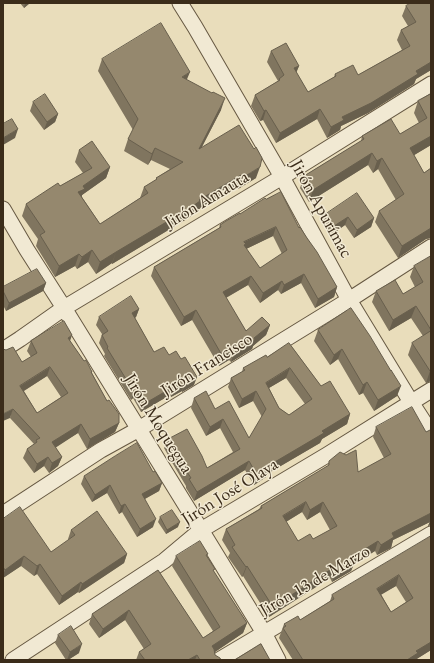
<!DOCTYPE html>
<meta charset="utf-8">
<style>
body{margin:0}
#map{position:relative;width:434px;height:663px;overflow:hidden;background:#e9ddbb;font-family:"EB Garamond",serif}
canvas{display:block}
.frame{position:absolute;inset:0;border:4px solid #3b2c1a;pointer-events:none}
</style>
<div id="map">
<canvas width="434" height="663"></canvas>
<div class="frame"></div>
</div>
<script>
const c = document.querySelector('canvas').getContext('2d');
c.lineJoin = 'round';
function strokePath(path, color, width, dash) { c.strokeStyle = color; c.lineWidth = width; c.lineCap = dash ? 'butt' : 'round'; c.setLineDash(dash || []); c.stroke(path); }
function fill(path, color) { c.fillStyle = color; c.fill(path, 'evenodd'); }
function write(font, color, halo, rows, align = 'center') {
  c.font = font + ' "EB Garamond",serif'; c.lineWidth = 3; c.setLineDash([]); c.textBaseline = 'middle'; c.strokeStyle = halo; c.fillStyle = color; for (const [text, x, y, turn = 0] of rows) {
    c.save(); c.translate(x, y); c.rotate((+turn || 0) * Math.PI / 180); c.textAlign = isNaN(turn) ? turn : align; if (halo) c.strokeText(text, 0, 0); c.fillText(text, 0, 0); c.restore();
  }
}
const street = new Path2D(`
 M180,3L195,27L282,177L349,300L411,402L431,433
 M3,209L27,250L64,308L201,530L264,633L278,660
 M3,350L20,339L64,308L282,177L431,84
 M3,514L101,450L139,429L349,300L431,247
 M13,660L164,561L201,530L327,455L431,390
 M219,660L431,534`);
strokePath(street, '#665842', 17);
strokePath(street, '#f1e9d3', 15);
fill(new Path2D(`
 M20,3H30L24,8Z
 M431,3V70L416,79L414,84L368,113L341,126L340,130L327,138L317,119L276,143L263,120L260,121L251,106L255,95L278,81L267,62L271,51L299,66L296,72L308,92L334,77L335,74L358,75L402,50L397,40L401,30L408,26L402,16L406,6Z
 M102,59L187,80L221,110L202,147L256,178L238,189L236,186L196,211V213L185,220L112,264V263L96,274L88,262L77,269L75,266L55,277L36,246L38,239L22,216L26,204L60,186L83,173L75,162L79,150L110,167L106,178L82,195V197L100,224L140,198L144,187L156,180V178L170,169L151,160L148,165L124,151L128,139L133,130L98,71Z
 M431,94V145L414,155L424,173L431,168V238L426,239L398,258L375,222L379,211L396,200L378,169L373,173L368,165L309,202L300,188L304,176L361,141L362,136L400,134L419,123L414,113L418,101Z
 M33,102L58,114L55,122L44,130L30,111Z
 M240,214L299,228L307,238L337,287L334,297L315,308L301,283L281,294L278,290L260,303L248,285L226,298L246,331L270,325L266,335L253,346L252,349L231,362L229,360L219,366L192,320L181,326L151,276L154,267L219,228L220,225ZM273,236L282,254L260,268L246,249Z
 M326,214L374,218L371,227L354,238L345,225L331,235L323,223Z
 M431,256V381L426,383L408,355L412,343L423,336L411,318L389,331L372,302L376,291L403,294L415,287L410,277L414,266Z
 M46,283L43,291L6,311L3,305V287Z
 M351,308L397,396L374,411L363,393L359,395L338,359L330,365L314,341L318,330Z
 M139,309L136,317L135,318L154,352L169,355L194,385L182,392V391L171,397L170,395L141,412L133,398L131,400L104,356L105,354L99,343L102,334L96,325L99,317Z
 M31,341H70L84,361L92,372V373L119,423L115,432L87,449L78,433L55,447L62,457L58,466L49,473L44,466L34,473L23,458L27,449L34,444L10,418L22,362L31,357L27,351ZM47,376L61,397L37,413L24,391Z
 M289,343L321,386L350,414L347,424L322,439L320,443L267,474L266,477L254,485L245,470L194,501L186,488V486L173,464L164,448L168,439L207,468L233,452L220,428L206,436L191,408L194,398L215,409L249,438L262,417L253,401L239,408L228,387L231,378L242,372L243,368L267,357ZM286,378L305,404L289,415L279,408L269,388Z
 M376,427L426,432L431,430V525L428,526L430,522L393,540L391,548L377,555L375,551L354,564L351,571L332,582L330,578L269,617L243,576L242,577L228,557L230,553L222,540L226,529L259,509L261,506L328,466L329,461L358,472L384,458L373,437ZM302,512L307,520L320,512L330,530L313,539L298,541L286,522Z
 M153,472L162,483L159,491L145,499L153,527L137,537L122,512L119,514L107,493L92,502L81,484L84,476Z
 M160,517L178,527L166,534L158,522Z
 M3,519L51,552L69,540L68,539L71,530L127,554L124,563L79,593L78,592L59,605L37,574L34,576L21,566L3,578Z
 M431,536V650L415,660H293L279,638L284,624L300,620L330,601L332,595ZM396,586L406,602L391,612L381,594Z
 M176,556H207L214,572L247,623L243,633L215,652V655L221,660H136L139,652L144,649L125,620L99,638L89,624L92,614L158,570L203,638L213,631L172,566Z
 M58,635L79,653L68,660H66L55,643Z`), '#80755f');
fill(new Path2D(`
 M25,3H30L24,8Z
 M431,62V70L416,79L414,84L368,113L341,126L340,130L327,138L331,127L342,117L416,71Z
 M299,66L295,76L294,68Z
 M190,72L185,84L182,77Z
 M225,98L221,110L195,160L199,149Z
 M320,109L317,119L276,143L280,133Z
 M266,110L263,120L260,121L264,111Z
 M58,114L55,122L44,130L47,122Z
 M18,129L15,138L3,145V138Z
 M431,136V145L406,160L410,148Z
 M155,148L151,160L148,165L152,154Z
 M372,153L368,165L309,202L313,190Z
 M382,158L378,169L373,173L377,161Z
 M110,167L106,178L82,195L81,200L78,192L83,186Z
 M260,167L256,178L238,189L242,178Z
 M241,175L236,186L196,211V213L185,220L112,264L116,252L199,200Z
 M348,217L345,225L331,235L334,226Z
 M374,218L371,227L354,238L357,230Z
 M276,227L273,236L244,250V242Z
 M431,228V236L430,238L426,239L398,258L402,246Z
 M92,250L88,262L77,269L82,257Z
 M116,252L112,263L96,274L100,262Z
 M79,254L75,266L55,277L59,266Z
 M304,274L301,283L281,294L284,285Z
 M251,276L248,285L220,301L223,292Z
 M282,281L278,290L260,303L263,293Z
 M46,283L43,291L6,311L9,303Z
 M337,287L334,297L315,308L318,299Z
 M416,306L411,318L389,331L393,320Z
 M139,309L136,317L130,321L132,313Z
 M196,310L192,320L181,326L184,317Z
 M270,325L266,335L253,346L252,349L231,362L234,353L254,338Z
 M72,335L69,344L68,338Z
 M342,349L338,359L330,365L334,355Z
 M233,350L229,360L219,366L223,357Z
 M50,367L47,376L17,395L20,386Z
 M290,368L286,378L262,392L266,383Z
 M430,371H431V381L426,383Z
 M197,377L194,385L182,392L185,384Z
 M367,382L363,393L359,395L363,385Z
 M185,383L182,391L171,397L174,389Z
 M401,386L397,396L374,411L378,400Z
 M173,387L170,395L141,412L144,404Z
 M136,390L133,398L131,400L134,392Z
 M256,391L253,401L239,408L242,399Z
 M13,409L10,418L3,421V414Z
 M350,414L347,424L322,439L320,443L267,474L266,477L254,485L257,475L268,466L322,431Z
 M223,419L220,428L206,436L210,427Z
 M119,423L115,432L87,449L90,439Z
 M81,424L78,433L49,452L52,442Z
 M48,457L44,466L34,473L37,464Z
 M62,457L58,466L49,473L52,463Z
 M249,461L245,470L194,501L197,492Z
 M162,483L159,491L139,502L142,494Z
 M110,485L107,493L92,502L95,495Z
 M306,502L302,512L279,526L283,516Z
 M323,502L320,512L307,520L310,510Z
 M125,504L122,512L119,514L121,506Z
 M431,513V518L430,522L393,540L391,548L377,555L381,545L392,533Z
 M156,519L153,527L137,537L140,529Z
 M431,519V525L428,526Z
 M180,522L178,527L166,534L167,530Z
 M378,541L375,551L354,564L351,571L332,582L336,572L352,557Z
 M127,554L124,563L79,593L82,584Z
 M24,556L21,566L3,578V575L5,570Z
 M40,564L37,574L34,576L37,566Z
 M247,566L243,576L242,577L246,567Z
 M333,568L330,578L269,617L273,607Z
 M399,575L396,586L374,599L377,589Z
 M81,582L78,592L59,605L62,596Z
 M129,610L125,620L99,638L103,629Z
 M247,623L243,633L209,656L212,646Z
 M431,642V650L415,660H407L416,651Z
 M82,644L79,653L68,660H67L70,652Z
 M197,655L195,660H188Z`), '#685f4d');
const building = new Path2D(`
 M411,3H431V62L416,71L418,74L371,103L342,117L344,120L331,127L320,109L280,133L266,110L264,111L255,95L280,80L279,79L284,75L271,51L286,43L299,66L294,68L308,92L336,76L335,74L353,65L358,75L410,46L401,30L416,22L406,6Z
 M161,23L190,72L182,77L212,93L213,92L225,98L199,149L239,125L254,149L256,147L262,158L260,167L242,178L241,175L199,200L200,201L190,208L116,252L100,262L92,250L82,257L79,254L59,266L40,235L45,232L26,204L58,183L60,186L92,168L79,150L92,141L110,167L83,186L85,189L78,192L100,224L148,193L144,187L157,179L156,178L183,162L155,148L152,154L128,139L138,119L102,59Z
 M45,94L58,114L47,122L33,102Z
 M431,94V136L410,148L424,173L431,168V228L402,246L379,211L404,194L382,158L377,161L372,153L313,190L304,176L364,139L362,136L391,119L400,134L427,118L418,101Z
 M12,119L18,129L3,138V124Z
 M281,192L299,228L300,227L307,238L317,252L337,287L318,299L304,274L284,285L282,281L263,293L251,276L223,292L246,331L262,317L270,325L254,338L255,340L234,353L233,350L223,357L196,310L184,317L154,267L221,227L220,225L226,221L240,213V214L265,198L266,199ZM276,227L287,250L260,268L244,245L246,244L244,242Z
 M357,193L374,218L357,230L348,217L334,226L326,214Z
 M431,256V330L416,306L393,320L376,291L395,280L403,294L423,282L414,266Z
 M37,269L46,283L9,303L3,291V287Z
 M131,296L139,309L132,313L154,352L164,347L169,355L176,351L181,359L185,357L197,377L185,384V383L174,389L173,387L144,404L136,390L134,392L107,348L108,347L102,335L108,331L99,317Z
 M351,308L370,336L391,371V370L401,386L378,400L367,382L363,385L342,349L334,355L318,330Z
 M64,321L72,335L68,338L84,361L86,360L92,372H91L107,401L109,400L119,414V423L90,439L81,424L52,442L62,457L52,463L48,457L37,464L27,449L37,442L36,440L40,438L13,409L3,414V349L6,350L13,347L22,362L37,353L31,341ZM50,367L68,393L37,413L20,386Z
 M431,331V371H430L412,343Z
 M289,343L321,386L330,381L350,414L322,431L324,433L268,466L270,468L257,475L249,461L197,492L189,479L191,478L176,455L168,439L187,429L202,456L207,468L240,449L223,419L210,427L194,398L206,391L215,409L229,401L249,438L266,409L256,391L242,399L231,378L245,370L243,368L266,355L267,357ZM290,368L312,399L289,415L279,408L266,383Z
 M412,407L426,432L430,430H431V513L392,533L394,537L381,545L378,541L352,557L355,561L336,572L333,568L273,607L247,566L246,567L232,547L235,545L226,529L262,508L261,506L329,465V461L340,452L346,455L356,450L358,472L391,454L376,427ZM306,502L310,510L323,502L337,526L313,539L310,534L298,541L283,516Z
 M137,443L153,472L155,471L162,483L142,494L156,519L140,529L125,504L121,506L110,485L95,495L84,476L115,456Z
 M20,507L51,552L75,535L71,530L97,511L127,554L82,584L81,582L62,596L40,564L37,566L24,556L5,570L3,567V524L4,523L3,522V519Z
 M172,510L180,522L167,530L160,517Z
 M431,536V642L416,651L418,653L407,660H303L283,628L286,626L284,624L298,616L300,620L334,599L332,595ZM399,575L413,598L391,612L377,589Z
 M200,541L208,554L206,555L215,569L213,570L247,623L212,646L214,649L215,655L220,658L221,660H200L197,655L188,660H145L139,652L151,644L129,610L103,629L92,614L158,570L203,638L220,627L176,556Z
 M71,626L82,644L70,652L58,635Z
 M261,644L270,660H235Z`);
fill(building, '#95886e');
strokePath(building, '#685f4d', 1);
write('18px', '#3b2c1a', '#f1e9d3', [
 ["Jirón Amauta",207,200,-31],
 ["Jirón Apurímac",321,209,61],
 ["Jirón Francisco",207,365,-32],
 ["Jirón Moquegua",158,424,58],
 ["Jirón José Olaya",230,492,-32],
 ["Jirón 13 de Marzo",315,581,-30]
]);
</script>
